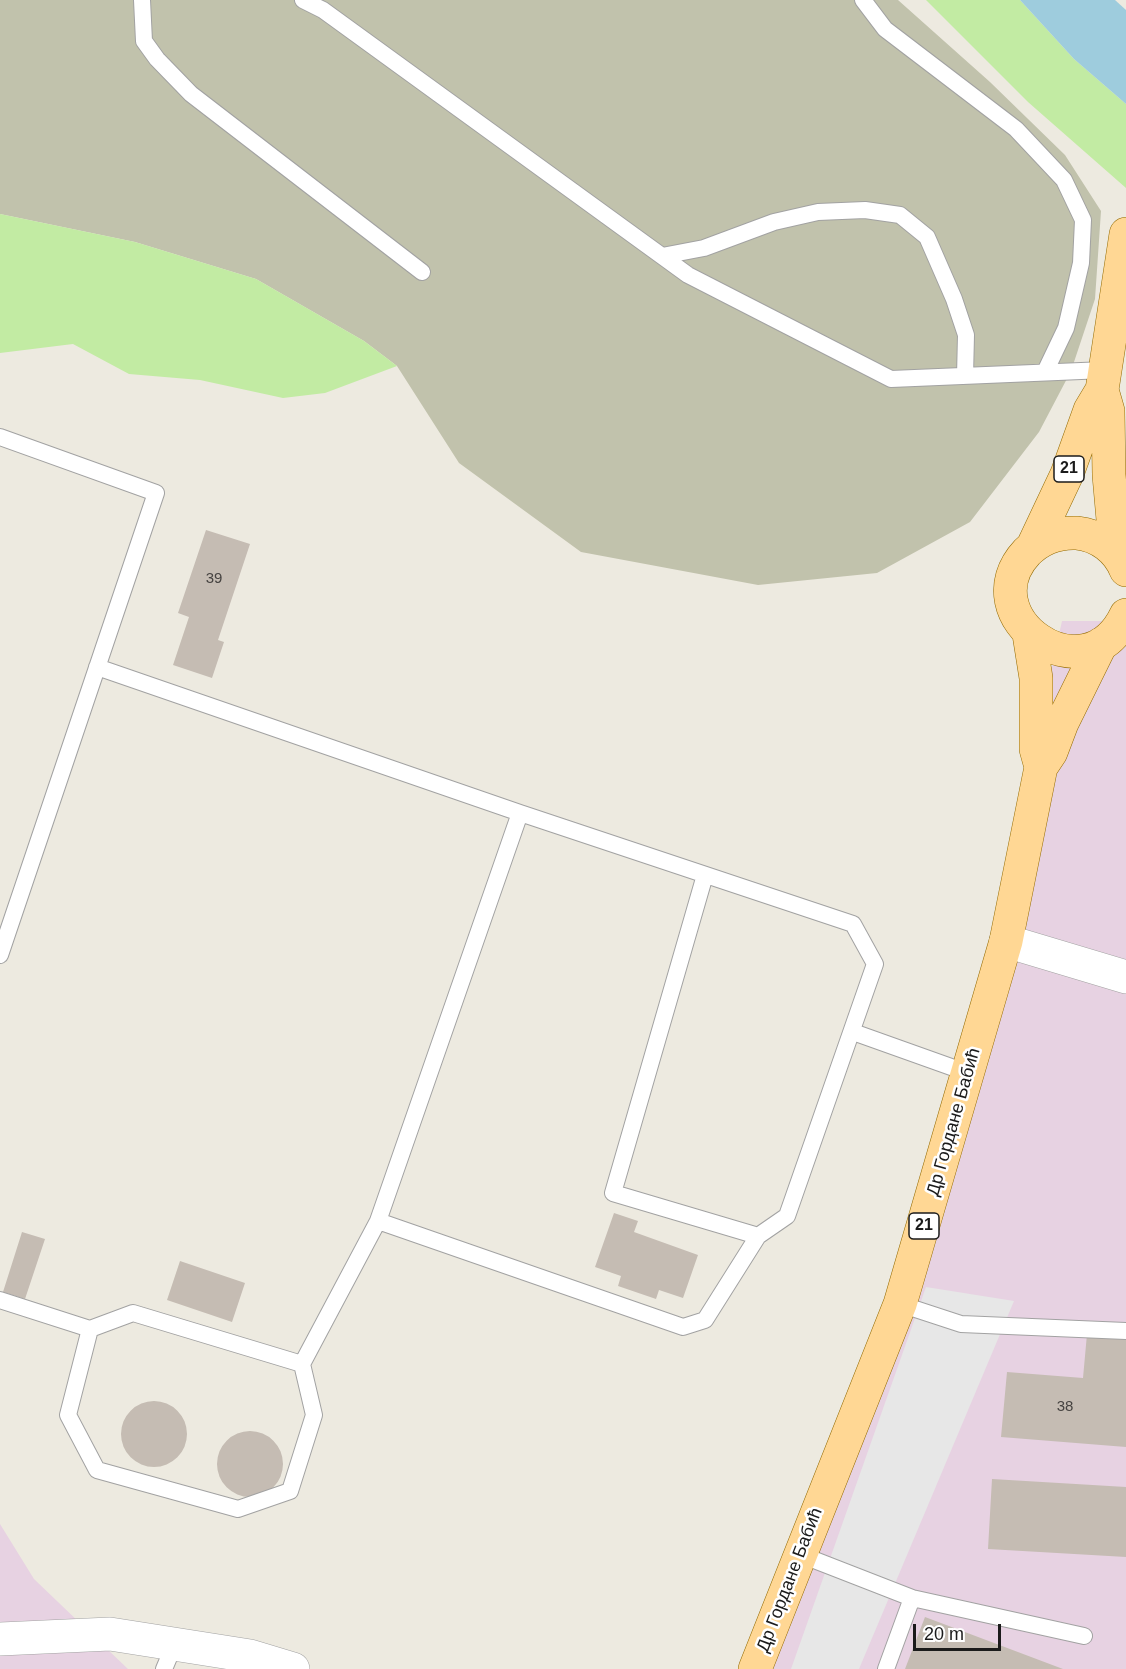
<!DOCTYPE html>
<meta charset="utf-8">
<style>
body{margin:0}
#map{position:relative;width:1126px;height:1669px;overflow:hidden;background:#edeae0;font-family:Helvetica,sans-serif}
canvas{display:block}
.scale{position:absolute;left:913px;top:1624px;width:88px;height:27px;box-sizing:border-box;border:3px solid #1b1b1b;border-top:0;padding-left:8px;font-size:18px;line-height:21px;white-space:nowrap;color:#1b1b1b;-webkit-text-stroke:4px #fff;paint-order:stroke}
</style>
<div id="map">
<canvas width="1126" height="1669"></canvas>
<div class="scale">20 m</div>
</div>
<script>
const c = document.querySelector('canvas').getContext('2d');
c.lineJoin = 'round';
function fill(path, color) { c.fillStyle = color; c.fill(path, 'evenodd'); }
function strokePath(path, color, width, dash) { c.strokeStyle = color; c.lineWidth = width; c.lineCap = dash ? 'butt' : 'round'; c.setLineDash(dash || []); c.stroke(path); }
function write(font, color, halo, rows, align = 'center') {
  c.font = font + ' Helvetica,sans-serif'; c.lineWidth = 5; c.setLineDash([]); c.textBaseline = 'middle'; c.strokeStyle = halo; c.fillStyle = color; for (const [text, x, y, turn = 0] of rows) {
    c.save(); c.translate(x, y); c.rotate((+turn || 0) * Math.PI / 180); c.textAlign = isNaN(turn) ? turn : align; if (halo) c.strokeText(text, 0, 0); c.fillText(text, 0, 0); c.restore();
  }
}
fill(new Path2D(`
 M1062,621H1126V1669H755L933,1196Z
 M0,1524L34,1579L128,1669H0Z`), '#e7d2e2');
fill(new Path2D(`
 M0,0H898L990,82L1065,155L1101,211L1095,299L1071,371L1039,432L970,522L877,573L758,585L581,552L459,463L397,366L364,341L256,279L135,242L0,214Z`), '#c1c2ac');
fill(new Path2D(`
 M926,0H1020L1074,59L1126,104V188L1028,102Z
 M0,214L135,242L256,279L364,341L397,366L325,393L283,398L200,380L129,374L73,344L0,353Z`), '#c2eba3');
fill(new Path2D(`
 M926,1287L1014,1301L859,1669H791Z`), '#e7e7e7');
fill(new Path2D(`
 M1020,0H1115L1126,10V104L1074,59Z`), '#9eccdd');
fill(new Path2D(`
 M206,530L250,544L218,640L224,642L212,678L173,665L189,617L178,613Z
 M614,1213L638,1221L634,1232L698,1255L683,1298L659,1290L656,1299L618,1286L621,1276L595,1267Z
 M22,1232L45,1239L25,1299L3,1292Z
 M180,1261L245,1283L232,1322L167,1300Z
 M1087,1334L1126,1337V1447L1001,1437L1007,1372L1083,1378Z
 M121 1434a33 33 0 1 1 66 0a33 33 0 1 1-66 0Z
 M217 1464a33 33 0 1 1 66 0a33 33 0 1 1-66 0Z
 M992,1479L1126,1487V1557L988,1549Z
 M925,1617L1063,1669H905Z`), '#c5bcb3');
const lane = new Path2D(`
 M142,0L144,41L157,59L191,94L422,272
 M303,0L323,10L688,275L891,379L1105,370
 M863,0L885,29L1016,129L1064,180L1083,220L1081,263L1066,328L1045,372
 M662,256L704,248L774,222L818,212L865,210L900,215L927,237L954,299L966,335L965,376
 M0,437L156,493L0,955
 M97,667L520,813L853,924L875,964L787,1216L758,1236L613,1193L705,875
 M853,1032L968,1073
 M378,1221L683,1327L705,1320L758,1236
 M0,1300L90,1329L133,1313L302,1364L314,1415L290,1491L238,1509L97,1470L68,1415L90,1329
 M900,1304L961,1324L1126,1331
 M302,1364L378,1221L520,813
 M799,1554L912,1598
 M164,1669L175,1643
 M886,1669L912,1598L1084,1636`);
const street = new Path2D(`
 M1006,941L1126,977
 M0,1639L110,1634L250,1656L293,1669`);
const primary = new Path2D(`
 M1102,390L1108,411L1109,475L1116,553
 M1033,546L1067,474L1090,410L1102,390L1126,234
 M1126,570C1118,550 1099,535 1077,533C1058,532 1040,539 1027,552C967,616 1085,701 1126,615
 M1029,634L1036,678V749L1041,767
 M755,1669L900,1304L1006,941L1041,767L1051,752L1062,723L1101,644`);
strokePath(lane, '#a2a2a2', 18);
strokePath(street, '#a2a2a2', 34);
strokePath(primary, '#936a00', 34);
strokePath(lane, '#fff', 16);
strokePath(street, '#fff', 33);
strokePath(primary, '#ffd794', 33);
write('15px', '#464341', null, [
 ["39",214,579],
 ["38",1065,1407]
]);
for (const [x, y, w] of [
 [1069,469,30],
 [924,1226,30]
]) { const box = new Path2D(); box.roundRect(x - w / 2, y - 13, w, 26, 4.5); c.fillStyle = '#fff'; c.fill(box); strokePath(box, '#1b1b1b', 1.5); }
write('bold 16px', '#1b1b1b', null, [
 ["21",1069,469],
 ["21",924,1226]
]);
write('18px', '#1b1b1b', '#fff', [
 ["Др Гордане Бабић",954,1122,-74],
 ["Др Гордане Бабић",790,1580,-69]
]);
</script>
